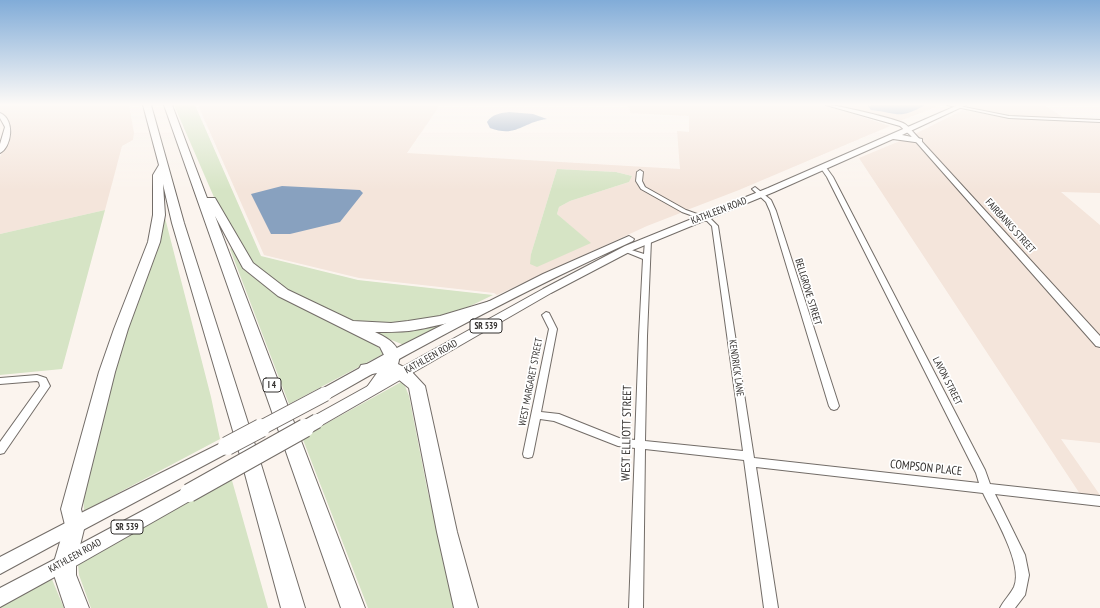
<!DOCTYPE html>
<style>
body{margin:0}
canvas{display:block;background:#fbf4ee}
</style>
<canvas width="1100" height="608"></canvas>
<script>
const c = document.querySelector('canvas').getContext('2d');
c.lineJoin = 'round';
function fill(path, color) { c.fillStyle = color; c.fill(path, 'evenodd'); }
function strokePath(path, color, width, dash) { c.strokeStyle = color; c.lineWidth = width; c.lineCap = dash ? 'butt' : 'round'; c.setLineDash(dash || []); c.stroke(path); }
function write(font, color, halo, rows, align = 'center') {
  c.font = font + ' "PT Sans Narrow",sans-serif'; c.lineWidth = 3.5; c.setLineDash([]); c.textBaseline = 'middle'; c.strokeStyle = halo; c.fillStyle = color; for (const [text, x, y, turn = 0] of rows) {
    c.save(); c.translate(x, y); c.rotate((+turn || 0) * Math.PI / 180); c.textAlign = isNaN(turn) ? turn : align; if (halo) c.strokeText(text, 0, 0); c.fillText(text, 0, 0); c.restore();
  }
}
fill(new Path2D(`
 M0,105H129L134,133L133,140L122,146L105,210L0,234V157L11,130L9,120L0,113Z
 M198,105H440L407,153L680,169L677,131L689,132V116L631,113L628,105H625H825L890,126L739,190L687,210L646,187L642,181L643,171L637,170L636,181L640,188L683,212L647,226L497,295L494,293L359,278L264,255ZM557,169L616,172L632,176L629,182L570,201L559,207L557,214L590,243L531,254Z
 M832,105H872L868,106L871,110L878,111L924,105H941L897,122Z
 M974,105H1044L1066,119L1008,116L965,109Z
 M963,110L1009,118L1100,122V193L1061,192L1100,225V338L915,134Z
 M907,138L916,141L1100,349V443L1061,439L1100,495V497L1080,494L859,158Z`), '#f4e5db');
fill(new Path2D(`
 M174,105H195L261,256L358,280L493,295L462,310L404,326L351,321L288,291L248,260L220,211Z
 M557,169L616,172L632,176L629,182L570,201L559,207L557,214L591,243L537,267L530,264L531,254Z
 M105,210L62,369L0,375V234Z
 M164,214L211,397L220,439L84,511L83,493L115,356Z
 M231,248L242,263L373,343L385,353L289,404L230,249Z
 M437,326H440L404,345L374,333V331H411Z
 M403,381L409,396L428,493L460,608H368L302,437Z
 M231,477L268,608H91L79,575L78,564Z
 M51,577L64,608H0V604Z`), '#d6e4c5');
fill(new Path2D(`
 M872,105H925C899,120 898,113 871,110L868,106Z
 M509,112L533,114L547,119C522,122 517,138 490,128L487,122C492,114 501,113 509,112Z
 M282,186L360,190L363,193L340,222L290,234H271L251,194Z`), '#88a1bf');
const minor = new Path2D(`
 M947,105H954L1009,116L1100,120V122L1009,118Z
 M821,166H825L833,177L985,470L990,484L1100,496V506L995,494L1025,555L1029,575L1025,595L1015,608H1000C1004,600 1010,595 1014,587C1024,565 993,514 983,493L756,467L778,608H764L744,460L645,449L643,608H629L635,448L618,446L554,421L540,419L533,454L532,457L528,458L524,457L523,454L549,329L542,315L546,312L549,313L557,329L541,412L559,414L619,438L635,440L639,336L643,259L621,250L625,248L644,254L645,240L648,238L651,240L647,336L645,441L743,451L712,226L707,221L682,212L641,189L636,181L637,172L640,170L643,172L642,181L645,187L686,210L711,219L718,226L754,458L979,483L976,473L827,177L820,167Z
 M755,187L771,200L776,211L839,406L837,409L834,410L831,409L829,406L770,211L766,202L752,189Z
 M37,375L46,378L50,386L4,453L0,454V442L40,386L39,382L37,381L0,384V378Z`);
const tertiary = new Path2D(`
 M826,105C834,104 897,119 905,124C908,126 911,130 914,133L1100,336V347L1096,346L910,135L900,126Z
 M0,113C16,120 11,148 0,153V144L5,127L0,118Z`);
const secondary = new Path2D(`
 M75,518L81,520L83,525L81,530L0,574V557Z
 M65,554L71,556L74,562L71,568L0,607V588Z`);
const primary = new Path2D(`
 M958,105H966L902,135L922,139V143L893,139L774,192L633,250L551,293L322,425L317,427L312,425L309,421L312,417L543,289L625,246L768,188Z
 M629,236L634,239L633,241C529,288 429,341 330,398L325,399L320,398L318,394L320,390L387,353L543,274Z
 M227,440L233,442L235,446L233,450L81,531L75,533L69,531L66,525L69,519Z
 M189,486L195,488L197,493L195,498L72,568L65,571L58,568L56,562L58,556Z`);
const motorway = new Path2D(`
 M143,105H151L184,223L256,448L305,608H281L238,448L172,223L163,184L165,215L160,242L128,329L115,372L81,509L85,525L76,562V575L89,608H65L54,575V562L65,525L61,509L99,372L114,329L148,242L153,215V175L159,165Z
 M164,105H172L207,198H215L253,263L288,290L353,321L391,323L408,321L440,316L490,301L495,302L497,305C491,315 423,329 409,331C397,332 386,332 375,332C388,338 404,347 398,364L411,371L425,386L457,532L478,608H454L437,532L409,388L393,375C386,384 382,395 369,391L367,387L377,373L367,375L361,373L359,369L361,365L384,361V355L380,347L278,296L243,268L215,216L365,608H341Z`);
strokePath(minor, '#736d68', 2);
strokePath(tertiary, '#736d68', 2);
strokePath(secondary, '#736d68', 2);
strokePath(primary, '#736d68', 2);
strokePath(motorway, '#736d68', 2);
fill(minor, '#fff');
fill(tertiary, '#fff');
fill(secondary, '#fff');
fill(primary, '#fff');
fill(motorway, '#fff');
const primaryBridgeFar1 = new Path2D(`
 M259,429L325,394
 M303,429L317,421`);
const primaryBridge = new Path2D(`
 M227,446L261,428
 M189,493L305,428`);
strokePath(primaryBridgeFar1, '#736d68', 16, []);
strokePath(primaryBridge, '#736d68', 20, []);
strokePath(primaryBridgeFar1, '#fff', 14);
strokePath(primaryBridge, '#fff', 18);
const sky = c.createLinearGradient(0, 0, 0, 190);
sky.addColorStop(0, '#81acd8');
sky.addColorStop(0.55, '#fdfaf7');
sky.addColorStop(1, '#fdfaf700');
c.fillStyle = sky;
c.fillRect(0, 0, 1100, 190);
for (const [x, y, w] of [
 [486,326,32],
 [272,385,18],
 [127,527,32]
]) { const box = new Path2D(); box.roundRect(x - w / 2, y - 7, w, 14, 3); c.fillStyle = '#fff'; c.fill(box); strokePath(box, '#33302e', 1); }
write('bold 9px', '#33302e', null, [
 ["SR 539",486,326],
 ["I 4",272,385],
 ["SR 539",127,527]
]);
write('10px', '#33302e', '#fff', [
 ["KATHLEEN ROAD",719,211,-21],
 ["FAIRBANKS STREET",1010,226,48],
 ["BELLGROVE STREET",808,292,73],
 ["KATHLEEN ROAD",431,357,-29],
 ["KENDRICK LANE",736,368,82],
 ["LAVON STREET",947,381,63],
 ["WEST MARGARET STREET",531,382,-79],
 ["KATHLEEN ROAD",75,556,-29]
]);
write('12px', '#33302e', '#fff', [
 ["WEST ELLIOTT STREET",627,433,-89],
 ["COMPSON PLACE",926,468,6]
]);
</script>
